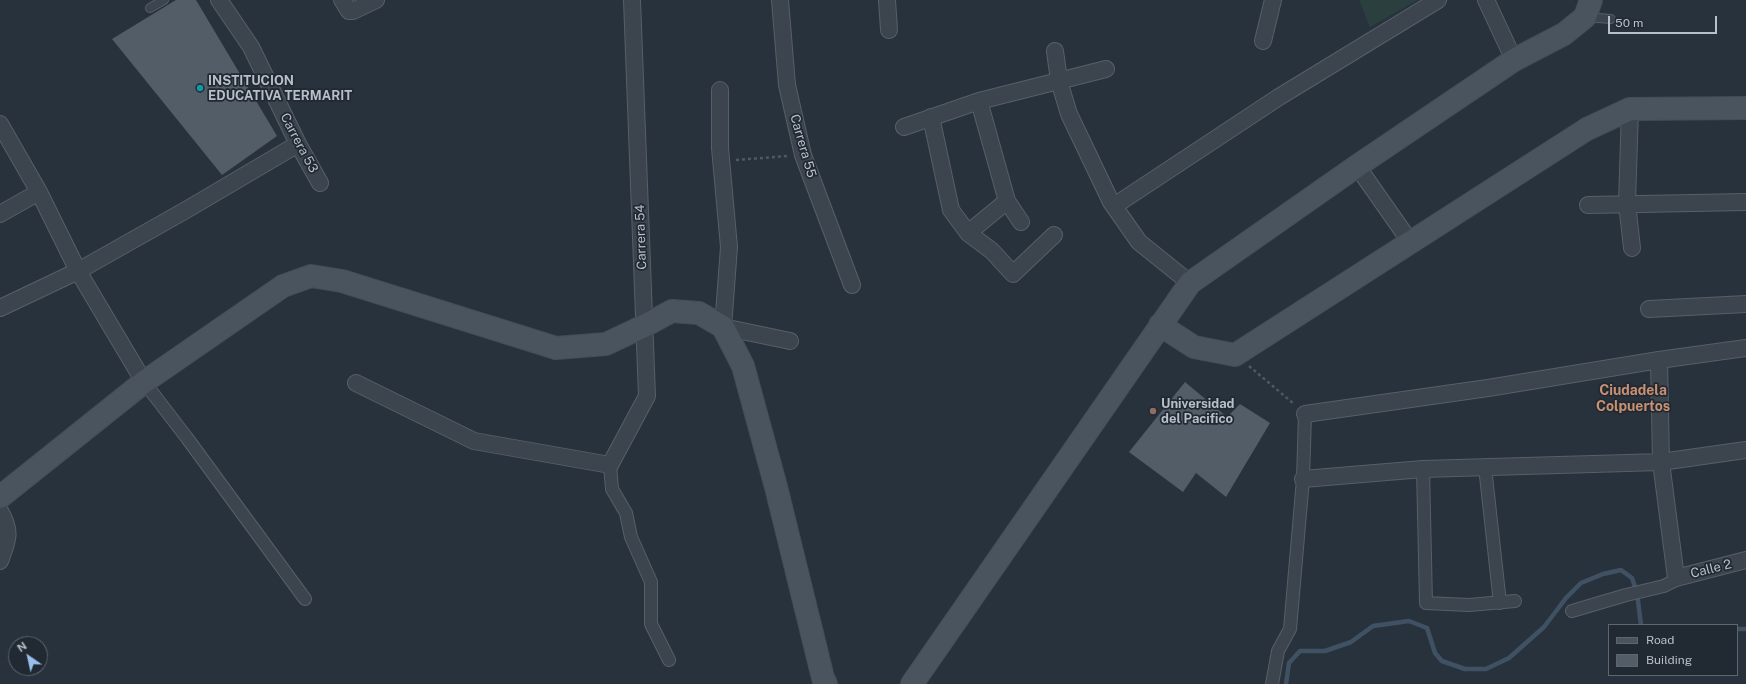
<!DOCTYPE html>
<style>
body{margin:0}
#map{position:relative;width:1746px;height:684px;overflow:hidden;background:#28323d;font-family:"Public Sans",sans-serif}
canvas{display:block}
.legend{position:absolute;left:1608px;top:624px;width:130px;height:52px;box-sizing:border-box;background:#212932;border:1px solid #5d656e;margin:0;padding:5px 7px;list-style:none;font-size:12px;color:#b8bfc8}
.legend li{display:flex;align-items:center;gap:8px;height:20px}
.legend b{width:20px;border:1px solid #5d656e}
.north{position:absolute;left:8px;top:636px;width:40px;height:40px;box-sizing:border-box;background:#212932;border:1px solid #5d656e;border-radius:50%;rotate:326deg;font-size:11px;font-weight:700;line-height:16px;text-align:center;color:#b8bfc8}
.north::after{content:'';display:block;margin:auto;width:14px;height:18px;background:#99bfec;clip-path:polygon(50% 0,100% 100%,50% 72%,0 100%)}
.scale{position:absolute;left:1608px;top:16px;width:109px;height:18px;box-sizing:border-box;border:2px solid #b8bfc8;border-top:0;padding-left:5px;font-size:12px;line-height:14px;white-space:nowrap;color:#b8bfc8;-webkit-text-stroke:3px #212932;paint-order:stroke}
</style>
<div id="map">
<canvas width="1746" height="684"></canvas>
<ul class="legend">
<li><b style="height:5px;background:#4a545f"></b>Road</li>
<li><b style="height:11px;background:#525d67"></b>Building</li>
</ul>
<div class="north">N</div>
<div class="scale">50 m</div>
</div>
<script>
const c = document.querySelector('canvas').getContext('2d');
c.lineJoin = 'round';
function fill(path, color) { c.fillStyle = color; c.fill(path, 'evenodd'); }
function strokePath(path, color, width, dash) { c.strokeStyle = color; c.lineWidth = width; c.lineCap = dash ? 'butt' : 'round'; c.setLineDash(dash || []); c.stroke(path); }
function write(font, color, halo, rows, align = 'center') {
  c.font = font + ' "Public Sans",sans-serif'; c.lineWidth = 3.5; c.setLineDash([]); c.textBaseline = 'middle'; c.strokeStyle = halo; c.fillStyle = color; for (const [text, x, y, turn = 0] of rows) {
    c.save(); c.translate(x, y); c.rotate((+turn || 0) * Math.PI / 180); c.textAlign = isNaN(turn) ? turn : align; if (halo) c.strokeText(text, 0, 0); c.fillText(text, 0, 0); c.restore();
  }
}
fill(new Path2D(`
 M1359,0H1418L1370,27Z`), '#2b3f3f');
strokePath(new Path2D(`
 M1737,629H1746
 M1286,684L1289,663L1300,651H1325L1351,642L1373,626L1409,621L1427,628L1435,653L1442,661L1465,669H1486L1509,658L1544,627L1566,598L1581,583L1603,574L1621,570L1632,578L1637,593L1641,625`), '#405164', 4.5);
fill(new Path2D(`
 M176,0H196L277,136L222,175L112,39Z
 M1185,382L1227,417L1240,404L1270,423L1226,497L1196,473L1183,492L1129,452Z`), '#525d67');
const service = new Path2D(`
 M150,8L164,0
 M1585,17L1611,19`);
const pedestrian = new Path2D(`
 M144,382L187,438L305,599
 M610,465L612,489L626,513L631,537L651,582V624L669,660
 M1485,467L1500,603
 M1423,469L1426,603L1469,605L1515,601
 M1572,611L1626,595L1664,586L1674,581L1676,578
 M1272,684L1278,651L1290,629L1303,479L1305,414`);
const minor = new Path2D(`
 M219,0L251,47L298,144L320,183
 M342,0L349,11H353L376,0
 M780,0L787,85L803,155L852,285
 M887,0L889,30
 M1486,0L1514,60
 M1263,41L1273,0
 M1055,51L1059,81L1069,114L1111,202L1139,242L1190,283
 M720,90V148L729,247L723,327L790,341
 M979,101L1007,201L1021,222
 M1630,109L1627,203L1632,248
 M931,117L951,210L968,233L992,251L1013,274L1054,235
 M0,124L39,192L78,271L144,382
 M904,127L979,101L1106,69
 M1357,166L1411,243
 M1588,205L1746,202
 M1114,206L1279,97L1438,0
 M0,214L39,192
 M968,233L1007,201
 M0,308L78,271L186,210L298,144
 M1649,309L1746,304
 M1659,360L1661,462L1676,578L1746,560
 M356,383L474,441L610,465L647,396L632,0
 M1305,414L1488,388L1659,360L1746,348
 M1303,479L1423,469L1661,462L1746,450
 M0,511C12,532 8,540 0,561`);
const secondary = new Path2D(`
 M1160,325L1194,347L1235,355L1587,129L1630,109L1746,108
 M0,497L144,382L283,286L311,276L342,281L556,348L606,344L644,326L672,311L699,313L723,327L743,366L776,487L823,678L826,684
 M912,684L1190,283L1357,166L1514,60L1564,34L1585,17L1591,0`);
strokePath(service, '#575f68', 10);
strokePath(pedestrian, '#575f68', 14);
strokePath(minor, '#575f68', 18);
strokePath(secondary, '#454d56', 24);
strokePath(new Path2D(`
 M736,160L788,156
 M1249,366L1294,404`), '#4a5c5d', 2.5, [3, 3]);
strokePath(service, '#3c444d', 8);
strokePath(pedestrian, '#3c444d', 12);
strokePath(minor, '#3c444d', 16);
strokePath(secondary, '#4a545f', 22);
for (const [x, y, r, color] of [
 [200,88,4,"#0f9aa8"],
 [1153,411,4,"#8d6e63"]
]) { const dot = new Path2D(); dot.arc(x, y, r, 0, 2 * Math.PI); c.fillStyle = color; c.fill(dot); strokePath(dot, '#212932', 1.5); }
write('bold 13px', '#b8bfc8', '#212932', [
 ["INSTITUCION",208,81],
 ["EDUCATIVA TERMARIT",208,96],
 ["Universidad",1161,404],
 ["del Pacifico",1161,419]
], 'left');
write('13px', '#b8bfc8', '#212932', [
 ["Carrera 53",299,143,62],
 ["Carrera 55",803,146,74],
 ["Carrera 54",641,237,-92],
 ["Calle 2",1711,569,-14]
]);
write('bold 14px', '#c99172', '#212932', [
 ["Ciudadela",1633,391],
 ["Colpuertos",1633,407]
]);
</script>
